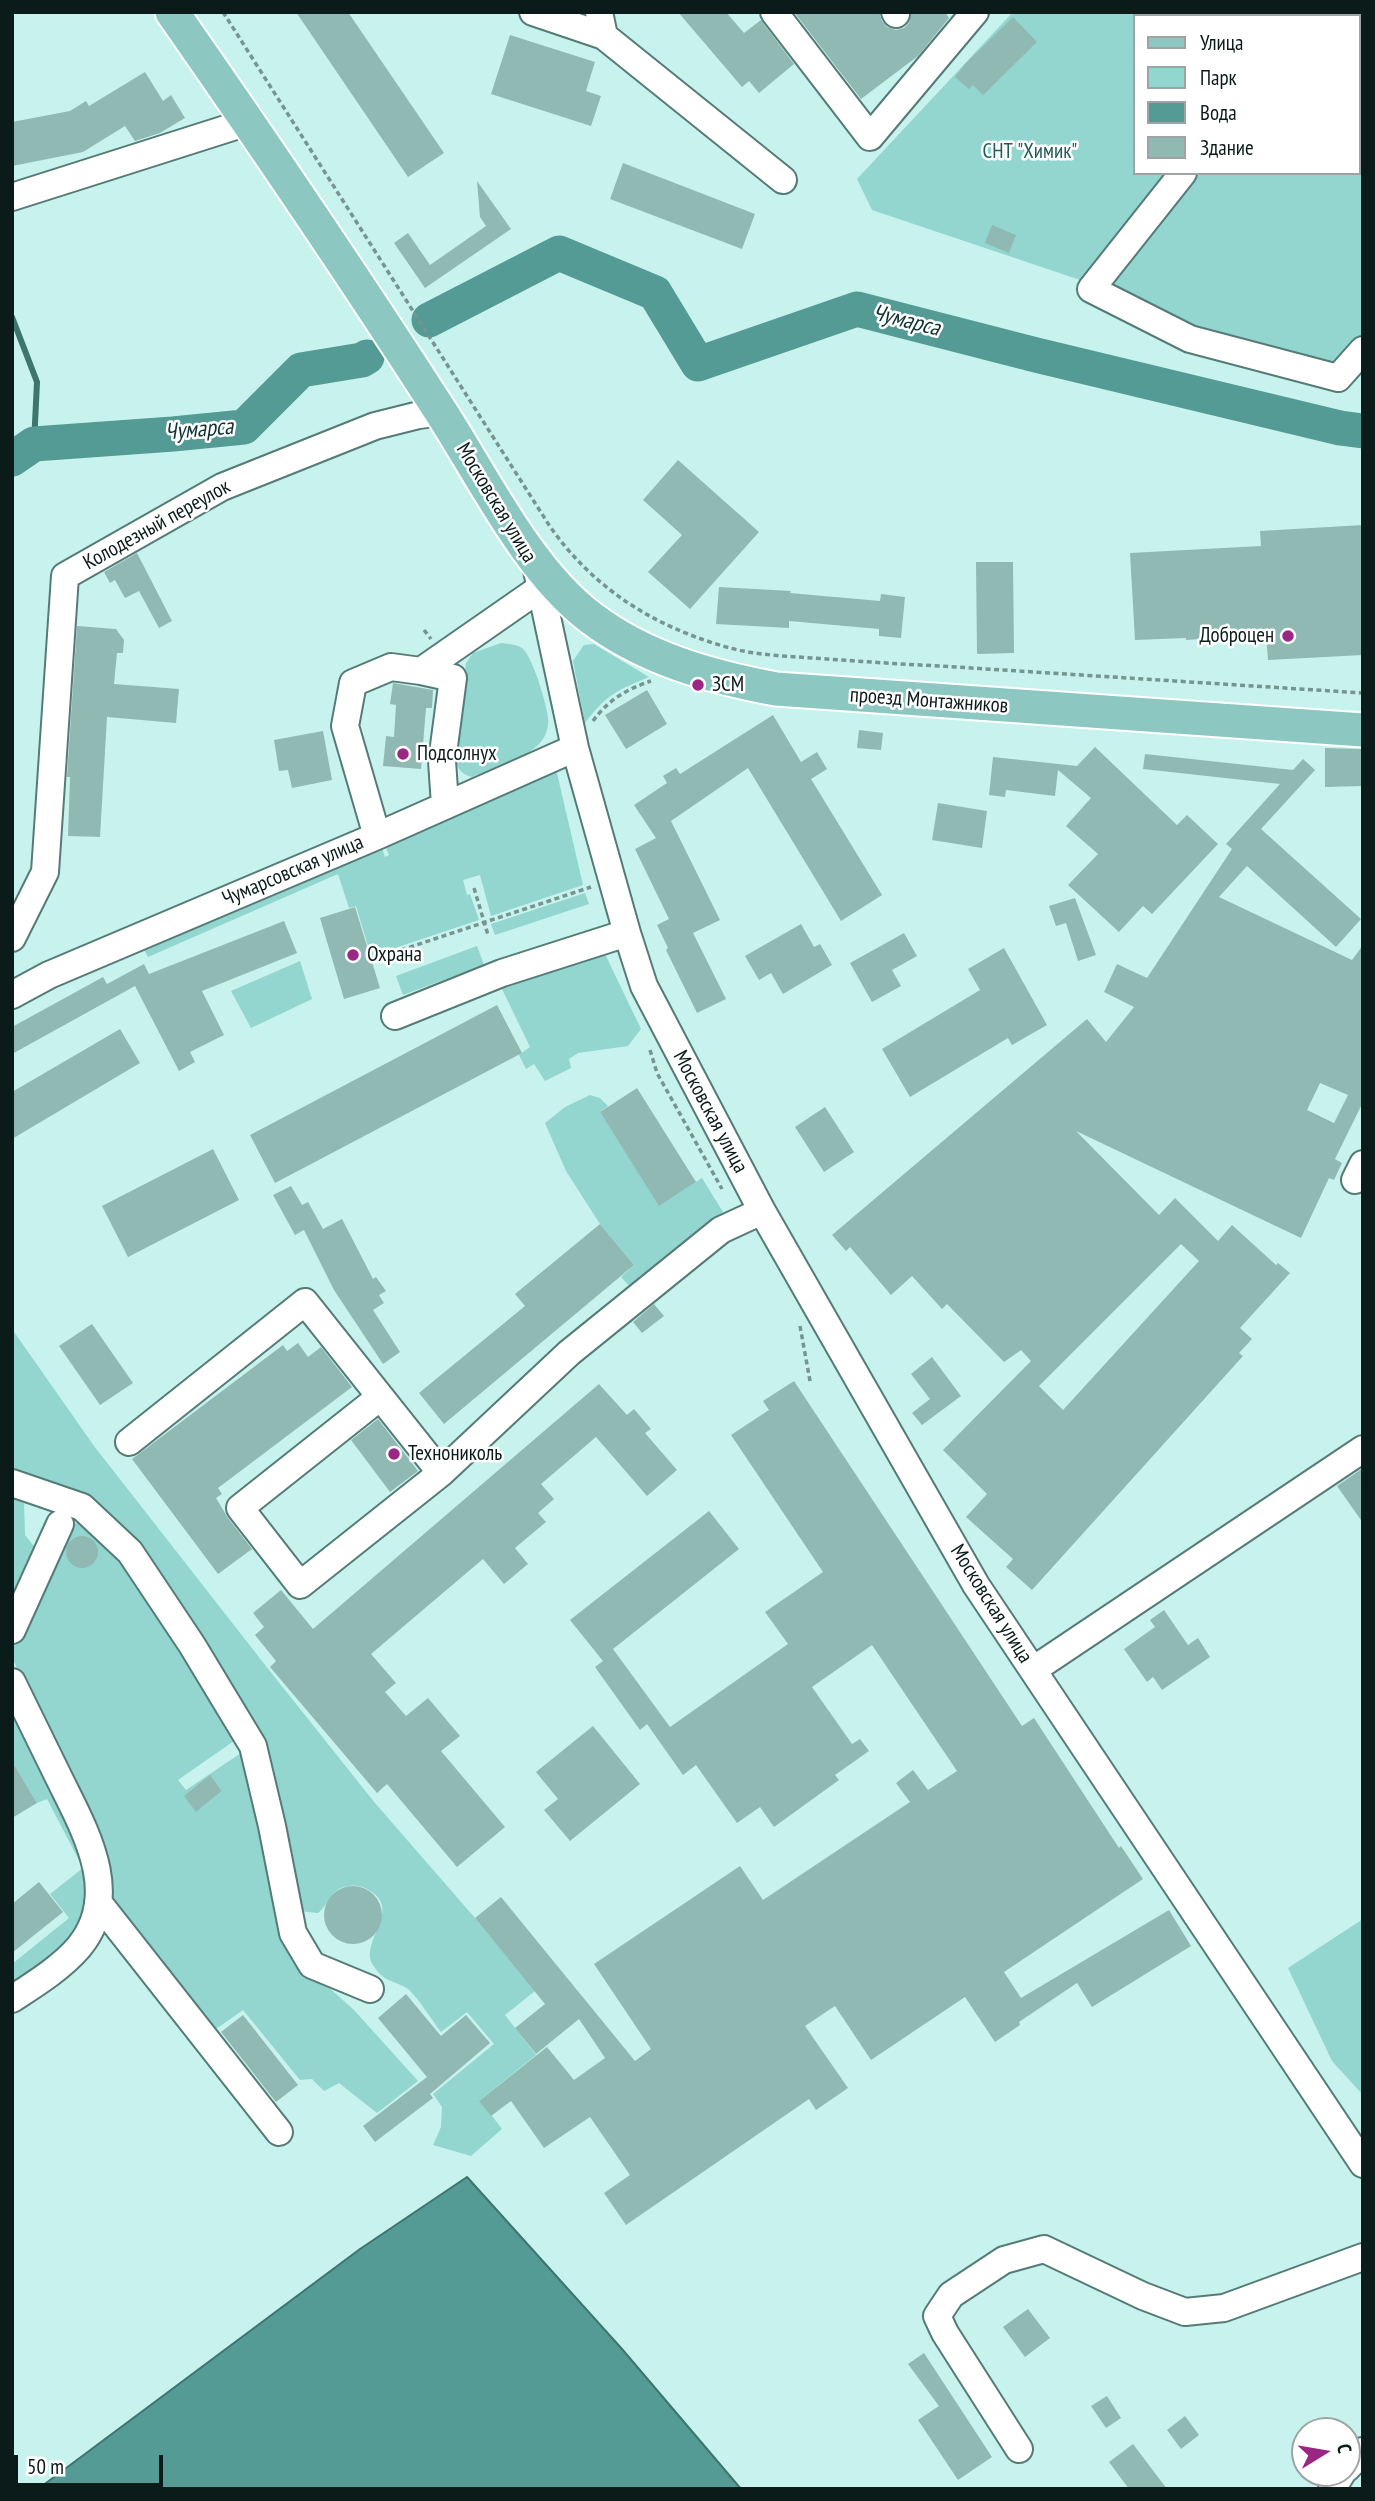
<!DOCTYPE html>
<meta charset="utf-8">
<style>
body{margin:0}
#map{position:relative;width:1375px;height:2501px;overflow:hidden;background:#c8f2ed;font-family:"PT Sans Narrow",sans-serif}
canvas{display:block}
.frame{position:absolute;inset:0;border:14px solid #0b1b19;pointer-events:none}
.legend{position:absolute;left:1133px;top:14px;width:228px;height:161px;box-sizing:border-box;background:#fff;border:2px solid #9da4a3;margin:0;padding:9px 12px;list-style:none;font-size:21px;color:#0b1b19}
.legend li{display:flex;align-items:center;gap:14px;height:35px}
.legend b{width:35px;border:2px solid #9da4a3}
.north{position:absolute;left:1291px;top:2417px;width:70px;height:70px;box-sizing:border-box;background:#fff;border:2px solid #9da4a3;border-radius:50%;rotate:79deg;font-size:19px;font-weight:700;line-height:28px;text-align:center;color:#0b1b19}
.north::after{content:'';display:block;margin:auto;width:24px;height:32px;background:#9a2783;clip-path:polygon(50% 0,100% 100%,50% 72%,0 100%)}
.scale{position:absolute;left:14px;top:2455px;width:149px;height:32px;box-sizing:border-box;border:4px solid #0b1b19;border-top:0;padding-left:9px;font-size:21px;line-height:24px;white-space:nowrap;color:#0b1b19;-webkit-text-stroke:5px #fff;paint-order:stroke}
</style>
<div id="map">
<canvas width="1375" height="2501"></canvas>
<div class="frame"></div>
<ul class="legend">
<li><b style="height:9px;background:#8cc7c1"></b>Улица</li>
<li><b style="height:19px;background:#92d6cf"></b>Парк</li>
<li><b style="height:19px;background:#539b94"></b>Вода</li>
<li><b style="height:19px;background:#91b9b4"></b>Здание</li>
</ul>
<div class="north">С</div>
<div class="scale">50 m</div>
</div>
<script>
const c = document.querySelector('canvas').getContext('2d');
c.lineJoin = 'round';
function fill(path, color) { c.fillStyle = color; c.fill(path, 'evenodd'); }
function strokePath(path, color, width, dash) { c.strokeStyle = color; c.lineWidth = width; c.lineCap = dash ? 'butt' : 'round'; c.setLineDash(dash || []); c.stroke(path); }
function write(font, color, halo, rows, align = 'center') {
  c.font = font + ' "PT Sans Narrow",sans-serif'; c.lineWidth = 5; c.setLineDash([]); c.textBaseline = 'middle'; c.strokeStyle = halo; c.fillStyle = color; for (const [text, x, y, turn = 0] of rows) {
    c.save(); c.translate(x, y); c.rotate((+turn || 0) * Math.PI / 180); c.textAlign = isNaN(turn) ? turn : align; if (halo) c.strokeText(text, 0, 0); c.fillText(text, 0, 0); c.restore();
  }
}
fill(new Path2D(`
 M1013,12H1363V361L1344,377L1181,331L1101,287L872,210L857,179ZM1135,16H1359V173H1135Z
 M501,643C508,644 516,644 522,648C532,655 547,705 548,718C549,727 546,736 540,743C524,760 493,768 472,777C458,773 457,766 454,753L466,663L473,653Z
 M594,644L649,677C616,691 607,694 585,723L573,661L584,645Z
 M556,769L583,885L491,916L480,875L463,880L467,895L470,894L479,920L371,956L356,906L349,908L338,874L148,957L141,944L381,845L385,857L389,855L384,843Z
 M585,893L589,904L495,935L491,924Z
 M477,946L484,965L403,995L396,976Z
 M604,952L641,1029L628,1046L578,1053L569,1059L571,1068L545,1081L534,1064L526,1069L519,1055L530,1047L502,989Z
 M300,961L312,999L251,1028L231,991Z
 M590,1095L600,1098L608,1106L600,1112L660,1205L702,1178L723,1212L640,1286L632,1289L621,1277L634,1265L600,1224L566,1171L545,1123L565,1107Z
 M12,1329L94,1446L269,1670L375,1803L475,1918L535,1991L505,2015L536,2055L480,2100L502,2129L471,2156L433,2145L441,2127L442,2107L433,2094L494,2044L467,2012L441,2032C434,2023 416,1995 408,1989C394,1980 384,1983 373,1965C358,1941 407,1908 365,1888C357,1884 347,1885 339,1889C329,1895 327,1906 318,1913L298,1911L227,1688L188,1615L153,1564L12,1476Z
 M12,1489L100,1526L241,1736L178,1780L186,1790L247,1749L308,1969L354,2010L418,2081L377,2113L339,2083L324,2091L312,2079L300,2080L243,2010L216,2029L198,2007L186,2015L153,1964L110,1893L13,1659L14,1641L52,1554L77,1521L24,1501L25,1535L40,1554L12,1617ZM82,1536L91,1539L97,1550L94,1561L81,1567L71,1563L66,1550L72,1540ZM210,1776L222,1791L197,1811Z
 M12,1703L84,1844L87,1908L73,1940L12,1982V1964L69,1918L50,1894L83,1868L47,1799L37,1803L12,1761Z
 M1363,1919V2095L1332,2061L1288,1968Z`), '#92d6cf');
const water = new Path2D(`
 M467,2177L622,2349L741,2489H38L360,2249Z`);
fill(water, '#539b94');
strokePath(water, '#3d756f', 2);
strokePath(new Path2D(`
 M12,317L37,382L34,444`), '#3d756f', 6);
strokePath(new Path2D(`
 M429,320L559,253L655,293L698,364L857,309L1036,355L1340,428L1363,431
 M12,459L34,444L173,434L244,427L301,370L362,360L367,357`), '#539b94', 35);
fill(new Path2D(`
 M296,12H348L444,153L408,177Z
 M678,12H726L744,33L761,20L794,64L759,93L749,81L742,87Z
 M794,12H879L882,21L887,27L896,30L904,28L909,23L911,12H945L949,18L918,56L861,99Z
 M1013,17L1037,42L983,95L973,85L969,89L955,77L965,64Z
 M510,35L595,62L586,91L601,96L591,126L491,94Z
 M145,72L163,101L171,95L185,118L160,133L135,141L125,126L83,152L12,166V122L70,111L86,101L89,106Z
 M623,163L755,214L742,249L610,199Z
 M477,181L511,229L425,288L394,243L408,233L430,265L486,226L480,217Z
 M992,225L1016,235L1009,253L985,243Z
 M678,460L759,532L690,609L648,572L682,535L643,500Z
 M1363,525V655L1268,660L1266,634L1186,640V638L1135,640L1130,553L1261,546L1260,531Z
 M137,553L172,621L159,628L139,591L125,598L115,580L110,583L104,572Z
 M976,562H1013L1014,653L977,654Z
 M719,587L791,591L790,593L880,601L881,594L905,597L901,638L879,636V629L789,621V628L716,624Z
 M77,626L116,629L124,640L123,653H117L114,684L179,689L176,723L107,717L100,837L68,836L70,777H67Z
 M393,683L433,690L432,708H426L421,769L383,766L386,736L394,737L396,705L390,704Z
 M647,690L667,724L626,749L605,715Z
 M773,715L801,762L817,752L827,769L811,779L882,895L841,921L748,768L671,821L720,920L693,933L726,999L697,1013L666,950L668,948L657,925L669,919L635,849L656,838L634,805L667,783L663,776L676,768L680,774Z
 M859,730L883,733L881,750L857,748Z
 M323,731L332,780L292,788L288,770L279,771L274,740Z
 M1095,747L1177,825L1187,815L1218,844L1152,914L1143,906L1119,932L1068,885L1098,854L1066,826L1091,798L1058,770L1055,796L1006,790L1005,797L989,795L993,757L1077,766Z
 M1325,748L1363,749V786L1325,787Z
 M1145,754L1293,770L1303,759L1315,770L1261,829L1361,919L1336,947L1247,866L1219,897L1352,960L1363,945V1102L1335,1159L1342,1163L1334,1180L1329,1178L1301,1238L1076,1131L1159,1215L1175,1198L1218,1241L1232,1225L1276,1265L1278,1263L1290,1273L1240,1328L1252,1339L1239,1353L1243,1356L1032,1590L1006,1567L1013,1559L966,1517L987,1494L943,1450L1031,1361L1021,1350L1004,1362L947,1304L942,1309L912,1276L891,1295L850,1247L846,1251L832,1235L1087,1019L1106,1042L1134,1007L1104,992L1117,964L1147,978L1232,849L1226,844L1280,784L1143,769ZM1320,1083L1348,1095L1334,1123L1307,1110ZM1181,1244L1199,1261L1063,1410L1039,1386Z
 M938,803L987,811L982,848L932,840Z
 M1075,898L1096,955L1078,961L1066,923L1056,926L1049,906Z
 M355,907L380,988L344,999L320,918Z
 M284,921L297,953L202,991L224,1035L190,1052L195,1062L179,1071L135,986L12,1054V1027L103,977L107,984L144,964L149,974Z
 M801,924L814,947L820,944L832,965L783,994L771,973L759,980L745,956Z
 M904,933L917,956L892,970L901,986L872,1002L850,963Z
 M1004,948L1047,1025L1012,1045L1008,1038L910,1097L882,1049L980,990L968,969Z
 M497,1005L522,1053L275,1183L250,1135Z
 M120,1029L140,1063L12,1139V1092Z
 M637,1088L696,1182L659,1206L600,1112Z
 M825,1107L854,1152L824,1172L795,1127Z
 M213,1149L239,1200L128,1257L102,1206Z
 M291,1186L302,1205L308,1202L323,1229L342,1219L373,1279L376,1277L386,1291L379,1295L384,1303L373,1310L400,1352L383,1364L334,1290L304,1230L295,1235L273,1195Z
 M600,1224L634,1265L444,1424L419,1393L525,1306L515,1294Z
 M654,1304L664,1316L642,1333L633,1322Z
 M92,1324L133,1383L100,1405L59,1346Z
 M298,1343L308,1357L321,1347L352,1387L218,1488L222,1494L216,1498L228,1518L252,1549L218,1574L132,1459L283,1345L287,1351Z
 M932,1357L961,1396L922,1425L912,1413L930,1399L911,1374Z
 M794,1381L1022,1726L1034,1718L1119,1848L1121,1846L1143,1879L1004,1972L1021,1998L1169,1910L1191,1946L1092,2007L1077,1983L1019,2022L1020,2025L995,2042L965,1997L871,2060L835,2006L805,2026L848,2088L816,2110L809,2099L626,2225L604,2193L630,2175L590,2117L544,2148L511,2101L491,2116L479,2101L547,2047L574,2080L605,2058L579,2019L536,2054L515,2028L545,2004L475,1918L501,1897L635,2061L651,2049L594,1964L740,1866L763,1900L910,1802L896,1783L913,1770L928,1790L957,1771L872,1645L812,1687L852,1744L860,1739L869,1751L835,1775L839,1780L774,1827L760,1807L737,1823L696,1765L683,1775L647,1724L640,1730L595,1667L603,1661L570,1620L709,1511L739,1549L613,1649L670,1727L788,1644L765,1612L823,1572L731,1435L769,1410L763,1401Z
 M599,1384L627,1415L634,1409L651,1429L645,1433L677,1470L647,1496L596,1437L541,1484L554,1499L538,1513L546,1522L515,1548L528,1564L504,1584L483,1559L371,1654L396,1683L385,1692L406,1716L428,1698L460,1736L441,1751L505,1827L457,1867L387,1784L377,1793L270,1667L276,1661L255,1635L264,1627L253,1613L281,1590L313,1629Z
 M378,1419L418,1471L390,1492L351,1440Z
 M1363,1468V1523L1337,1486Z
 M66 1552a16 16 0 1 1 32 0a16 16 0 1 1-32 0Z
 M1164,1610L1188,1645L1198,1638L1210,1657L1162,1690L1153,1677L1147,1682L1124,1649L1155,1627L1150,1620Z
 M593,1726L640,1784L570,1841L544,1810L558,1799L536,1772Z
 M12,1761L37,1803L12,1818Z
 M210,1775L222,1791L196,1812L184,1796Z
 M39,1882L63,1912L12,1953V1904Z
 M324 1915a29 29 0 1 1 58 0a29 29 0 1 1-58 0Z
 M406,1994L441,2036L466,2015L490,2043L430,2094L433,2098L375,2142L363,2126L427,2077L378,2018Z
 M243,2015L298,2085L276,2102L221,2032Z
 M1028,2309L1050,2338L1025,2357L1003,2327Z
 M924,2353L992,2457L958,2480L918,2420L939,2406L908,2364Z
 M1107,2396L1121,2418L1106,2428L1091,2406Z
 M1185,2416L1199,2435L1181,2449L1167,2430Z
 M1133,2444L1167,2489H1129L1109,2462Z`), '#91b9b4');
const minor = new Path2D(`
 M533,12L604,36L599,12
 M774,12L870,137L975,12
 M895,12L896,14
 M1320,16L1324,12
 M604,36L783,180
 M1183,173L1091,289L1190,339L1338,378L1363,350
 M12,197L248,122
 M535,561L575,748L627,933L644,986L762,1211L976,1585L1363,2164
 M421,671L453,678L442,761L445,805
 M377,836L345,726L353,683L391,667L421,671L539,589
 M12,938L45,872L65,576L222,487L375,426L419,415L441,412
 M12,995L49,975L377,836L575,748
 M395,1016L502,973L627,933
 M1355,1180L1363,1164
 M380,1397L240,1508L300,1585L441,1473L569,1353L721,1230L762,1211
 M129,1442L305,1302L441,1473
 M12,1483L82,1507L130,1552L192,1645L253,1746L272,1826L293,1933L312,1965L370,1989
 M12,1630L60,1524
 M1033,1670L1363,1449
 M12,1682C28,1714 43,1746 59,1778C84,1829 123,1894 79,1947C61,1968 35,1984 12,1999
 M98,1902L279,2132
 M1019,2449L945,2333L937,2316L951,2295L1004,2260L1044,2249L1143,2296L1185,2312L1224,2308L1363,2257
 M1347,2468L1363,2451
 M1332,2489L1342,2473`);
const major = new Path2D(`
 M172,12C264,144 354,277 441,412C483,477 528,570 590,617C643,658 711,677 776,689L1363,730`);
strokePath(minor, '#557b77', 30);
strokePath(major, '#fff', 37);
strokePath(new Path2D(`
 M223,12L549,525C592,587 651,625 723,646C752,655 783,656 813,658C855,661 897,664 940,666C1081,675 1222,684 1363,693
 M424,630L431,639
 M593,721C608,700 627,689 651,681
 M474,888L488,935
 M377,958L591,887
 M650,1050L657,1073L722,1189
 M800,1326L810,1381`), '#769591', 3.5, [5, 3.5]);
strokePath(minor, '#fff', 26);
strokePath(major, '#8cc7c1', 33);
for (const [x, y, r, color] of [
 [1288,636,7,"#9a2783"],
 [698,685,7,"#9a2783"],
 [403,754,7,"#9a2783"],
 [353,955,7,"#9a2783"],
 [394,1454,7,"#9a2783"]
]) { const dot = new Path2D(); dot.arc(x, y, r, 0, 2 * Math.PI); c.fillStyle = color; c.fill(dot); strokePath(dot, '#fff', 2.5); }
write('21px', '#1f5c57', '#fff', [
 ["СНТ \"Химик\"",1030,152]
]);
write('21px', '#0b1b19', '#fff', [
 ["Московская улица",496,503,59],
 ["Колодезный переулок",157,525,-29],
 ["проезд Монтажников",929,701,4],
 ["Чумарсовская улица",293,871,-23],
 ["Московская улица",710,1112,62],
 ["Московская улица",991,1604,58]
]);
write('21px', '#0b1b19', '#fff', [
 ["Доброцен",1274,636,"right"],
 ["ЗСМ",712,685],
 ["Подсолнух",417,754],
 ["Охрана",367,955],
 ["Технониколь",408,1454]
], 'left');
write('italic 23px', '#0d322f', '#fff', [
 ["Чумарса",906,321,14],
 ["Чумарса",199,430,-5]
]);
</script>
